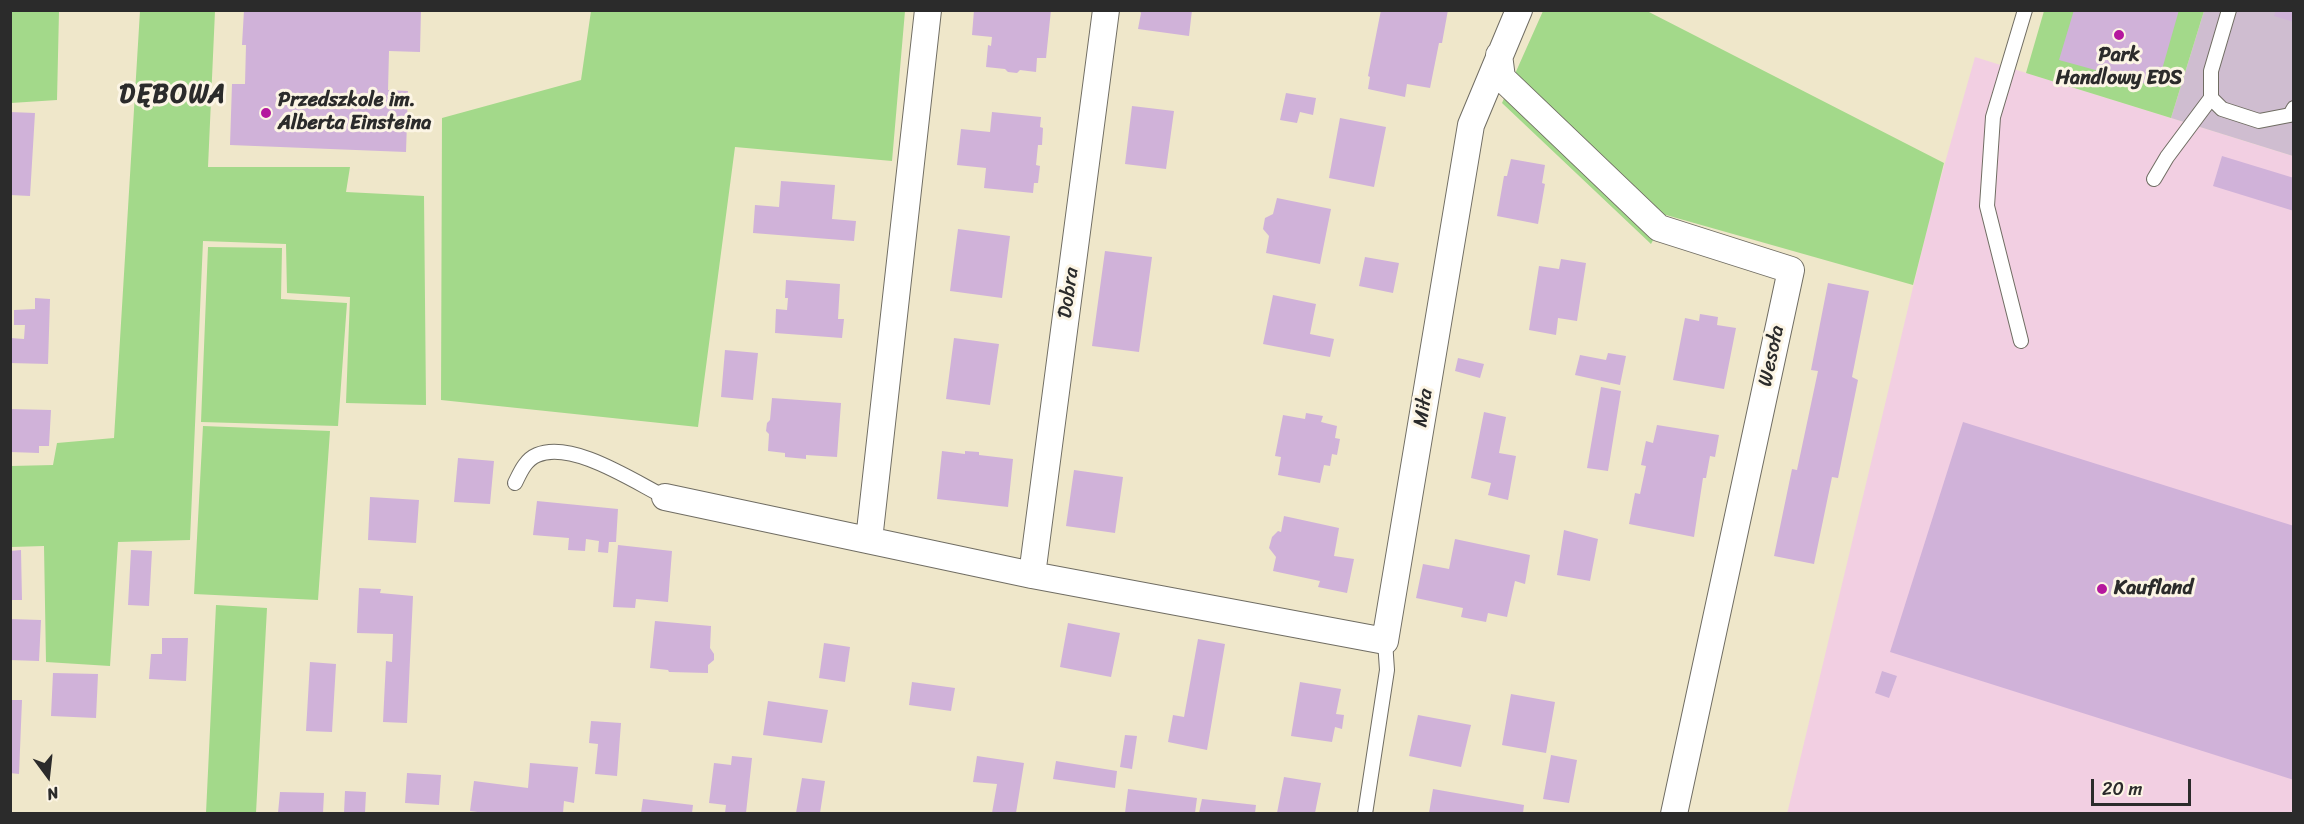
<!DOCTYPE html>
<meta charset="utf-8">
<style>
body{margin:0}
#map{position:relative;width:2304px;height:824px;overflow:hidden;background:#efe7ca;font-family:Sriracha,sans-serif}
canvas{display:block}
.frame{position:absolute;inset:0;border:12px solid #2b2b2b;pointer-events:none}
.north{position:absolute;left:18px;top:746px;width:60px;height:60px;-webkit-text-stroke:4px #fcf5e5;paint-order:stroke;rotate:165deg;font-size:16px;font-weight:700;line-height:24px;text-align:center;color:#2b2b2b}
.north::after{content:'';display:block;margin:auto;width:21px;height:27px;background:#2b2b2b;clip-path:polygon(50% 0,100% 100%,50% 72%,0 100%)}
.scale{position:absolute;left:2091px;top:779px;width:100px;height:27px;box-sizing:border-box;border:3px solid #2b2b2b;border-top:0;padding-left:8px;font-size:18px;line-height:21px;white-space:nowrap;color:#2b2b2b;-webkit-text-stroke:4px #fcf5e5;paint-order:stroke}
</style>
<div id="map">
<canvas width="2304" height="824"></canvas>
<div class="frame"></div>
<div class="north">N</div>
<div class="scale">20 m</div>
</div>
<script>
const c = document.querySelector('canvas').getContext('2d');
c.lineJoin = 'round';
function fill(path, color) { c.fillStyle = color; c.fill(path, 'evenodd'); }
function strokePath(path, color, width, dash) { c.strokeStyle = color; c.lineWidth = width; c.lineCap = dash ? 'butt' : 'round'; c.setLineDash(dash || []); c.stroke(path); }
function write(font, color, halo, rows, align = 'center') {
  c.font = font + ' Sriracha,sans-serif'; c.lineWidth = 6; c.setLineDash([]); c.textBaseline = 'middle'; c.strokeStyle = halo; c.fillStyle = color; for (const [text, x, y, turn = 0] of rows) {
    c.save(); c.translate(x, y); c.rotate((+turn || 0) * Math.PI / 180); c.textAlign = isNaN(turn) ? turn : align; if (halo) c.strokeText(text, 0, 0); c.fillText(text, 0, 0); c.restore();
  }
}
fill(new Path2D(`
 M1975,57L2293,156V813L1787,814L1931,212Z`), '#f2cfe2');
fill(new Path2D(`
 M2204,11H2293V156L2171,118Z`), '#cfbdd0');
fill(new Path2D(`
 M11,10L59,11L57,100L11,103Z
 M140,11H215L208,167H350L346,192L424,196L426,405L346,403L350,297L287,293L286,244L203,241L190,540L118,542L110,666L46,662L44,546L11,547V466L53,465L57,443L114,438Z
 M591,11H905L892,161L735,147L698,427L441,400L442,118L581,80Z
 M1543,11H1647L1944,163L1913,285L1666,215L1651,244L1502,103Z
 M2044,11H2204L2171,118L2026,73Z
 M208,247L282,248L281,299L347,303L338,426L201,422Z
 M203,426L330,431L318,600L194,594Z
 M216,605L267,608L256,813H206Z`), '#a3d98a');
fill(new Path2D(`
 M244,10H421L420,52L389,51L388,90L408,91L406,152L230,145L232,84H245L246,45H242Z
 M974,10H1051L1046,58H1037L1036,72L1020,70L1017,73L1008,72L1005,69L986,67L988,45L991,46L992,37L972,35Z
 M1139,10H1192L1189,36L1138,29L1141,13Z
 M1381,10H1448L1442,43H1439L1430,88L1407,84L1405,97L1368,89L1370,77L1368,76Z
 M2074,10H2179L2157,87L2059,60Z
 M2276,10H2294V22L2274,16Z
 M1286,93L1316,98L1313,115L1300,112L1297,123L1280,120Z
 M1132,106L1174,111L1166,169L1125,164Z
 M10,112L35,113L30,196L10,195Z
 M992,112L1041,117L1040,127L1043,128L1042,145H1038L1036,165L1040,166L1038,183H1034L1033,193L984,188L986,168L957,165L961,129L990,132Z
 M1340,118L1386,127L1374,187L1329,178Z
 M2222,156L2294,178V211L2213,186Z
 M1511,159L1545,165L1542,183L1545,184L1538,224L1497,216L1504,176H1507Z
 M781,181L835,185L832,219L856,221L854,241L753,233L755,205L779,207Z
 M1277,198L1331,209L1320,264L1266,253L1269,236L1263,229L1265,218L1273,214Z
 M958,229L1010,236L1002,298L950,291Z
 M1105,251L1152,257L1139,352L1092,346Z
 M1365,257L1399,263L1393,293L1359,286Z
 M1561,259L1586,263L1577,321L1558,318L1556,335L1529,330L1539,266L1559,269Z
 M786,280L840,284L838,319H844L842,338L775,333L776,309L787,310L788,298H785Z
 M1828,283L1869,291L1852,377L1858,380L1838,478L1832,477L1814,564L1774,556L1792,469L1797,470L1818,371L1811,370Z
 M1273,295L1316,304L1310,334L1334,339L1330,357L1263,344Z
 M35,298L50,299L48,364L10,363V338L24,339L25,325H14V310L35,309Z
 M1700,314L1718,317L1717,325L1736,328L1724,389L1673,380L1685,318L1699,321Z
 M954,338L999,344L990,405L946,399Z
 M725,350L758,353L753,400L721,397Z
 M1608,353L1626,356L1620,385L1575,375L1580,355L1606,360Z
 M1458,358L1484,364L1480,378L1455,371Z
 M1601,387L1621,391L1608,471L1587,468Z
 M772,398L841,403L837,457L806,455V459L785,457V453L768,451L769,434L766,431L767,423L770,420Z
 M10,409L51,410L49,446H39V453L10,452Z
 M1484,412L1506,417L1499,453L1516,456L1508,500L1488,495L1491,483L1471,478Z
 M1306,413L1323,416L1321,422L1337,426L1335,438L1340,439L1337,455L1332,454L1330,466L1324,465L1320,483L1278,475L1281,457L1275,456L1283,415L1305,419Z
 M1963,422L2294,526V780L1890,652Z
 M1657,425L1719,435L1715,457L1710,456L1706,478H1703L1694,537L1629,524L1635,493L1640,494L1646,466L1641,465L1646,441L1653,443Z
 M942,451L965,454V451L979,452V455L1013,459L1008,507L937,499Z
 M458,458L494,461L490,504L454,502Z
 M1074,470L1123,477L1115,533L1066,526Z
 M370,497L419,500L416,543L368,540Z
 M537,501L618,509L616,542H609L608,553L598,552L599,541L586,539L585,551L568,550L569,538L533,535Z
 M1284,516L1339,528L1334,556L1354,559L1347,593L1318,587L1320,581L1273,571L1276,557L1269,548L1272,537L1278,531L1281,532Z
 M1564,530L1598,539L1590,581L1557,575Z
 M1455,539L1530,555L1525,584L1515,581L1507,617L1488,613L1486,622L1461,617L1463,608L1416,598L1423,564L1449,569Z
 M618,545L672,551L668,602L636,599L635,608L613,607Z
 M21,550L22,600H10V551Z
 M131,550L152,551L149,606L128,605Z
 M359,588L381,589L380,593L413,596L407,723L383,722L386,661L392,662L393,634L357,633Z
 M10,619L41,620L39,661L10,660Z
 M655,621L711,626L710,648L714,654V660L708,665V673L669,672L668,670L650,668Z
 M1068,623L1120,633L1111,677L1060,667Z
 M162,638H188L186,681L149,679L151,654H162Z
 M1198,639L1225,644L1207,750L1168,742L1173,715L1184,717Z
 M824,643L850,647L845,682L819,678Z
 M310,662L336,664L332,732L306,731Z
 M1882,671L1897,676L1889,698L1875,693Z
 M53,673L98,674L96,718L51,716Z
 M912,682L955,688L951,711L909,705Z
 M1300,682L1341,689L1336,714L1344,715L1342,729L1335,727L1332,742L1291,736Z
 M1511,694L1555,702L1546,753L1502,745Z
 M10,700H22L19,774L10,773Z
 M768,701L828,710L822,743L763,735Z
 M1418,715L1471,725L1461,767L1409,756Z
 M591,721L621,723L617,776L595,774L598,744L589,743Z
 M1125,735L1137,736L1132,769L1120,767Z
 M1551,755L1577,760L1569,803L1543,799Z
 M732,756L752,758L746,813H725L726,805L709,803L714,763L731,765Z
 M977,756L1024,763L1016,813H992L997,784L973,782Z
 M1056,761L1117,771L1115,788L1053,779Z
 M530,763L578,767L574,803L564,801L563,813H485L470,811L474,781L528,788Z
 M407,773L441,775L439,805L405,803Z
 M1284,777L1321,783L1315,813H1277Z
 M802,778L825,781L820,813H796Z
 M1128,789L1197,798L1195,813H1125Z
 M1433,789L1524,805L1523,813H1429Z
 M345,791L366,792L365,813H344Z
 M280,792L324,793L323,813H278Z
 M643,799L693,805L692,813H641Z
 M1202,799L1256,805L1255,813H1199Z`), '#d0b2d9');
const service = new Path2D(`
 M2229,10L2211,71V98L2222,109L2259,121L2290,115L2294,108
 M2154,179L2167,157L2211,98
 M2021,341L1987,206L1993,117L2025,10
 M515,483C520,473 525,460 537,455C572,440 633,481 665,497
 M1365,814L1387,670L1385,641`);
const minor = new Path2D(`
 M1499,55L1502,78L1659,228L1791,270L1674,814
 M665,497L1032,575L1385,641L1471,125L1519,10
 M869,540L928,10
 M1032,575L1106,10`);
strokePath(service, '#706d63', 16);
strokePath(minor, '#706d63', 28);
strokePath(service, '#fff', 14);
strokePath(minor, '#fff', 26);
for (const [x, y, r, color] of [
 [2119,35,6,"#b5179e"],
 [266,113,6,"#b5179e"],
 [2102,589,6,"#b5179e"]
]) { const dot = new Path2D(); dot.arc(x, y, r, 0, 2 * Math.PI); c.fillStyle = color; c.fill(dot); strokePath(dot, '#fcf5e5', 2); }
write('bold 20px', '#2b2b2b', '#fcf5e5', [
 ["Park",2119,56,"center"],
 ["Handlowy EDS",2119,79,"center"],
 ["Przedszkole im.",278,101],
 ["Alberta Einsteina",278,124],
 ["Kaufland",2114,589]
], 'left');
write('20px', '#2b2b2b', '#fcf5e5', [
 ["Dobra",1069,293,-82],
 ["Wesoła",1772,356,-78],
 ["Miła",1424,408,-81]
]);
c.letterSpacing = '1.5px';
write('bold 26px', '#2b2b2b', '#fcf5e5', [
 ["DĘBOWA",173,95]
]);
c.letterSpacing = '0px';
</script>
